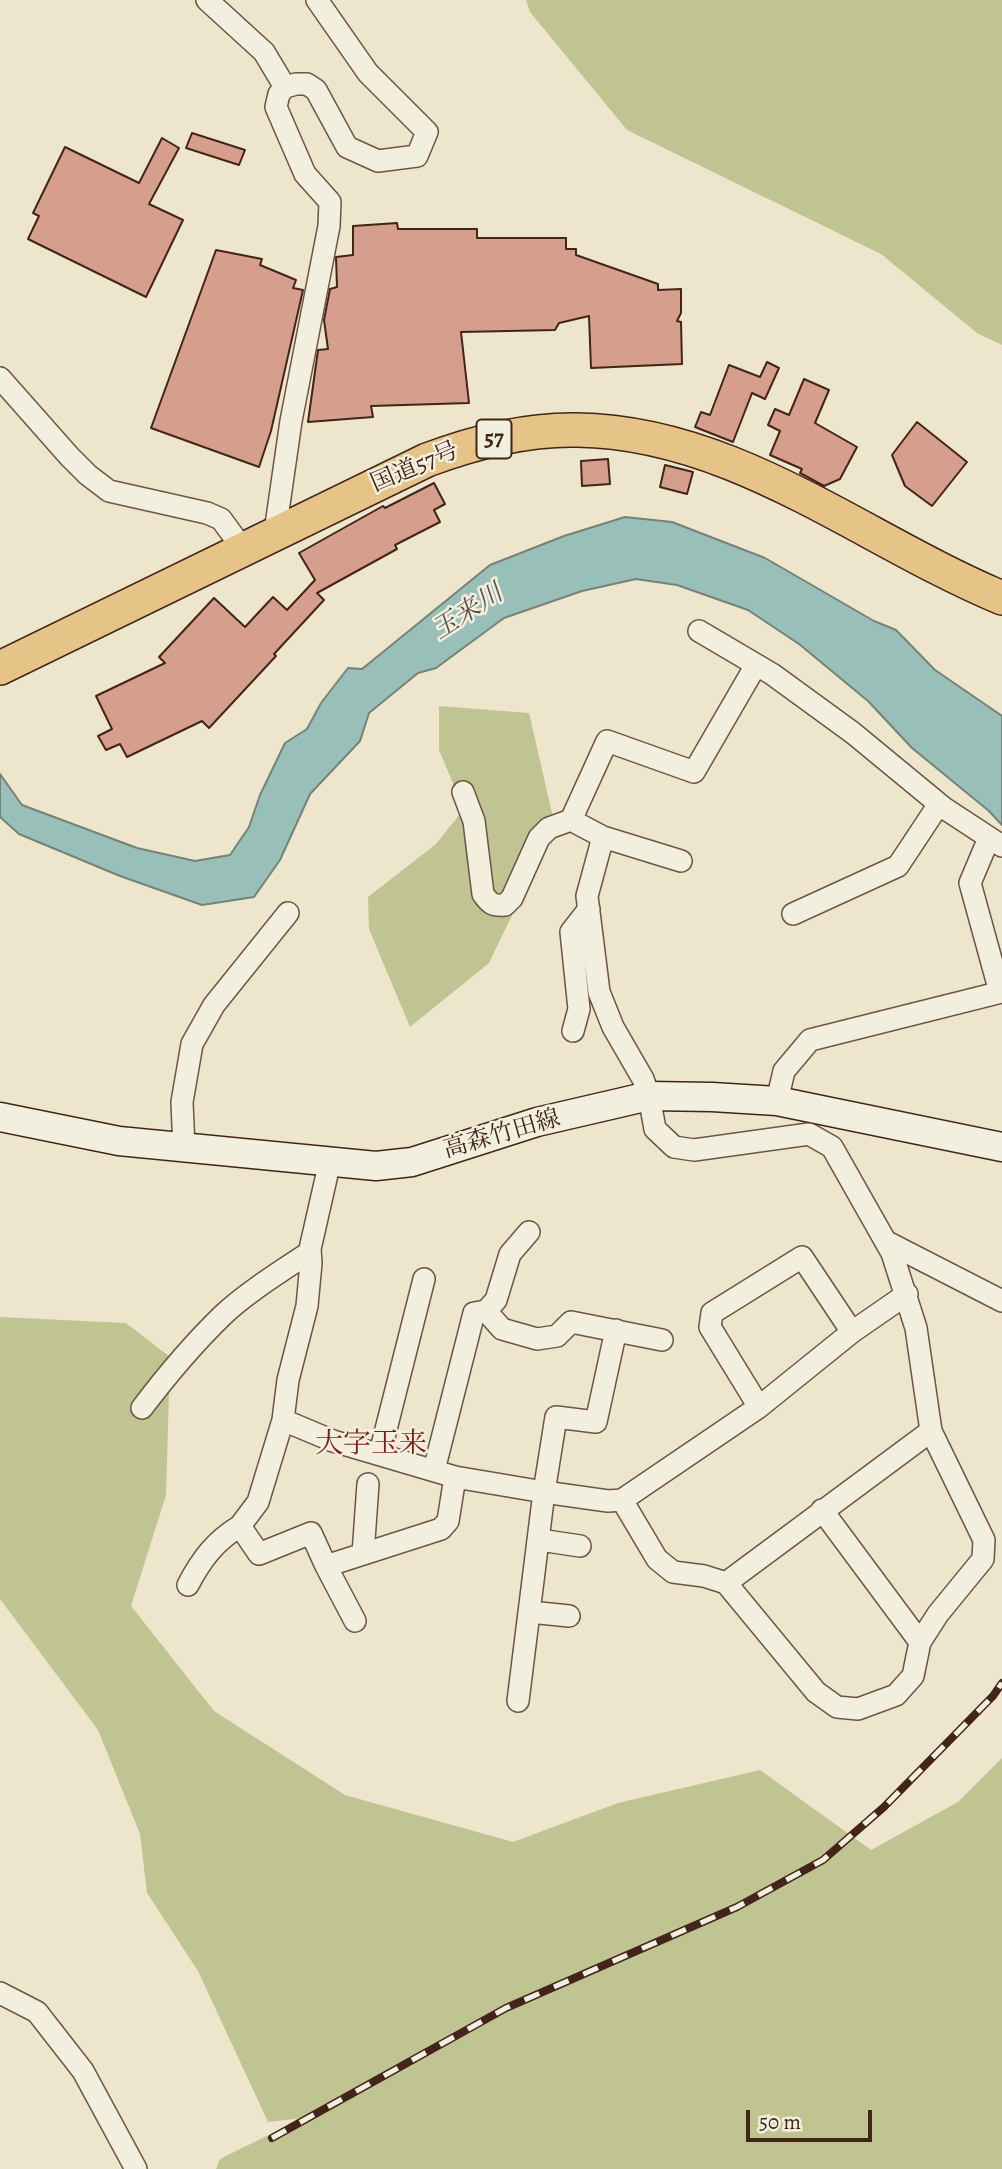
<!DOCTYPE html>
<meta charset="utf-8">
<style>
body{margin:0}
#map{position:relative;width:1002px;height:2169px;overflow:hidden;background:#ede6cc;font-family:Alegreya,serif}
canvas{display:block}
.scale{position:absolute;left:746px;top:2110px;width:126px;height:32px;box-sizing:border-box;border:4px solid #422418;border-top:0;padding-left:9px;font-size:21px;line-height:24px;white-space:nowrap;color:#422418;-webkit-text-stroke:5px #f3efde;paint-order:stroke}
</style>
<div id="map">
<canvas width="1002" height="2169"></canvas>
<div class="scale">50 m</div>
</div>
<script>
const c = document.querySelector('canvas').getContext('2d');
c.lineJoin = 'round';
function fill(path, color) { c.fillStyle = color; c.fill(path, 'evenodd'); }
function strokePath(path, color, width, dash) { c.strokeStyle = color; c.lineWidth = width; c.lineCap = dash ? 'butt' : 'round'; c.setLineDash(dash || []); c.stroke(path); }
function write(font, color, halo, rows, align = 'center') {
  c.font = font + ' Alegreya,"Noto Serif JP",serif'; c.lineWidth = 5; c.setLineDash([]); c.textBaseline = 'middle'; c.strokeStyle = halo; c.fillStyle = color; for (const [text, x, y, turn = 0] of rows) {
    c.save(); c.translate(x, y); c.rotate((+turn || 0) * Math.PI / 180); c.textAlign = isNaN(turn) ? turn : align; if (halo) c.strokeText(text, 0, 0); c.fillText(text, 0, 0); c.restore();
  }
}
fill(new Path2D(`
 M526,0H1002V345L977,333L881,254L627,130L530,12Z
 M439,706L529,713L555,826L489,963L410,1027L369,929L368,897L436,844L464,809L439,750Z
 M0,1317L126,1323L170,1357L166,1495L131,1606L214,1711L345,1795L513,1842L618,1803L760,1770L871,1850L958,1802L1002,1758V2169H216L220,2159L303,2118L268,2122L198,1971L147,1893L140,1834L98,1730L0,1599Z`), '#c0c392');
const water = new Path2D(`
 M625,517L672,522L765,558L874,621L896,630L935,670L1002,716V825L989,811L912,748L868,701L799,644L748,610L677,585L636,579L582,591L504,618L436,668L418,673L369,713L360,741L310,794L280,860L254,897L202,905L120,876L19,834L0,817V774L22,805L137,848L195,861L230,855L249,827L260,795L285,743L307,729L321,703L348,668L362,669L490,565L564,536Z`);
fill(water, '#99c0b8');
strokePath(water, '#768278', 2);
const building = new Path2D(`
 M192,133L245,150L239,165L186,148Z
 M162,138L179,148L149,204L183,220L146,297L28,239L39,216L33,213L65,147L139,183Z
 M397,223L398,229H477V238H566V249H576V255L658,284V290L681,289V313L677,321L681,322L682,364L591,368L589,316L559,323L555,330L461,332L469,403L371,406L373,417L308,422L318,350L328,349L324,320L330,289L337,287L336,257L353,255V226Z
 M216,250L262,259L260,265L296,280L293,288L303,290L271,431L259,467L151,428Z
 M767,362L779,368L765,399L752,393L733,442L695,427L701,412L710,415L729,365L760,377Z
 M804,379L829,390L815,423L857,447L840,479L824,486L800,473L802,469L770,455L780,431L768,425L775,409L789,415Z
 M917,422L967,462L932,506L905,486L892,455Z
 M608,459L610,484L582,486L581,461Z
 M665,465L693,472L687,494L660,487Z
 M434,483L445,504L434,510L440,522L395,545L397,549L317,593L324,600L274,654L276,656L209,728L202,721L127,757L120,744L106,750L98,736L112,729L96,696L165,663L159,657L214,598L245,627L273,597L287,610L315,580L299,553L383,506L385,508Z`);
fill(building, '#d69f8d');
strokePath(building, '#422418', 2);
const minor = new Path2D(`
 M207,0L264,52L285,87
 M0,378L69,456L88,475L109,491L207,513L221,519L243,549
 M275,532L291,421L329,226L330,202L305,174L276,107L279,94L285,87L296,84H307L316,90L347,147L378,161L417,156L427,132L368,73L317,0
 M699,631L772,674L853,733L944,808L1002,846
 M463,792L474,821L483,894C490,904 493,906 505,905L512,898L539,838L549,828L571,820
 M603,837L571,820L607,741L694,772L756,665
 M989,838L970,883L1000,992
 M681,861L603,837L587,896L599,992L613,1027L643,1079L649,1096L655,1129L674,1147L694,1150L809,1134L832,1147L892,1253L916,1328L931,1431L984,1540L983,1559L938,1614L920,1642L913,1676L896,1695L858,1709L837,1707L816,1692L726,1583L704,1576L673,1572L657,1559L622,1500L759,1407L852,1332L907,1294
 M793,914L898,866L939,804
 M573,1031L579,1009L571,932L589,909
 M777,1101L784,1071L810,1040L1002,992
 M184,1149L182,1102L192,1044L214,1005L288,913
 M330,1161L310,1249L311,1263L307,1306L288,1380L283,1420L258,1502L240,1526L259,1554L311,1533L326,1566L441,1529L448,1521L455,1477
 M885,1241L1002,1301
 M486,1311L502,1329L537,1339L557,1336L571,1322L662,1340
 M759,1407L710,1327L712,1313L802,1257L852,1332
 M142,1408C167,1375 193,1344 223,1315C246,1293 283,1270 310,1252
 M283,1420L333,1441L455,1477L544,1492L608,1501L622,1500
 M380,1453L424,1279
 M434,1470L474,1313L486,1311L496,1300L510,1254L529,1232
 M822,1510L920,1642
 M540,1540L580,1546
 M363,1554L368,1484
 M326,1566L355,1621
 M726,1583L931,1431
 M188,1585C201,1560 215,1541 240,1526
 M530,1612L569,1616
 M518,1701L544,1492L556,1417L596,1422L616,1330
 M0,1993L37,2012L83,2071L136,2169`);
const secondary = new Path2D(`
 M0,1117L119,1141L376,1166L412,1162L537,1122L649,1096L712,1097L777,1101L1002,1147`);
const trunk = new Path2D(`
 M0,668L427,460C475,442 526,429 577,430C735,432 863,540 1002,598`);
strokePath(minor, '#6d5445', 24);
strokePath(secondary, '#422418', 31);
strokePath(trunk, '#422418', 36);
strokePath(minor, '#f3efde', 21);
strokePath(secondary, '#f3efde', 28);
strokePath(trunk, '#e6c386', 33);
const rail = new Path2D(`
 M272,2138L506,2008L737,1907L823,1860L884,1807L993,1696L1002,1683`);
strokePath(rail, '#422418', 8);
strokePath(rail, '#f3efde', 5, [16]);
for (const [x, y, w] of [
 [494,439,35]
]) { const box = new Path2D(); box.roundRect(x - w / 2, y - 19.5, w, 39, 5); c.fillStyle = '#f3efde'; c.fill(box); strokePath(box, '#422418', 2); }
write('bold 23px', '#422418', null, [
 ["57",494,439]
]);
write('24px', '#422418', '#f3efde', [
 ["国道57号",415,468,-23],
 ["高森竹田線",502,1135,-16]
]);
write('italic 26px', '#5c5348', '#f3efde', [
 ["玉来川",468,613,-33]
]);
write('28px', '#7a1f14', '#f3efde', [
 ["大字玉来",371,1445]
]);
</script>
